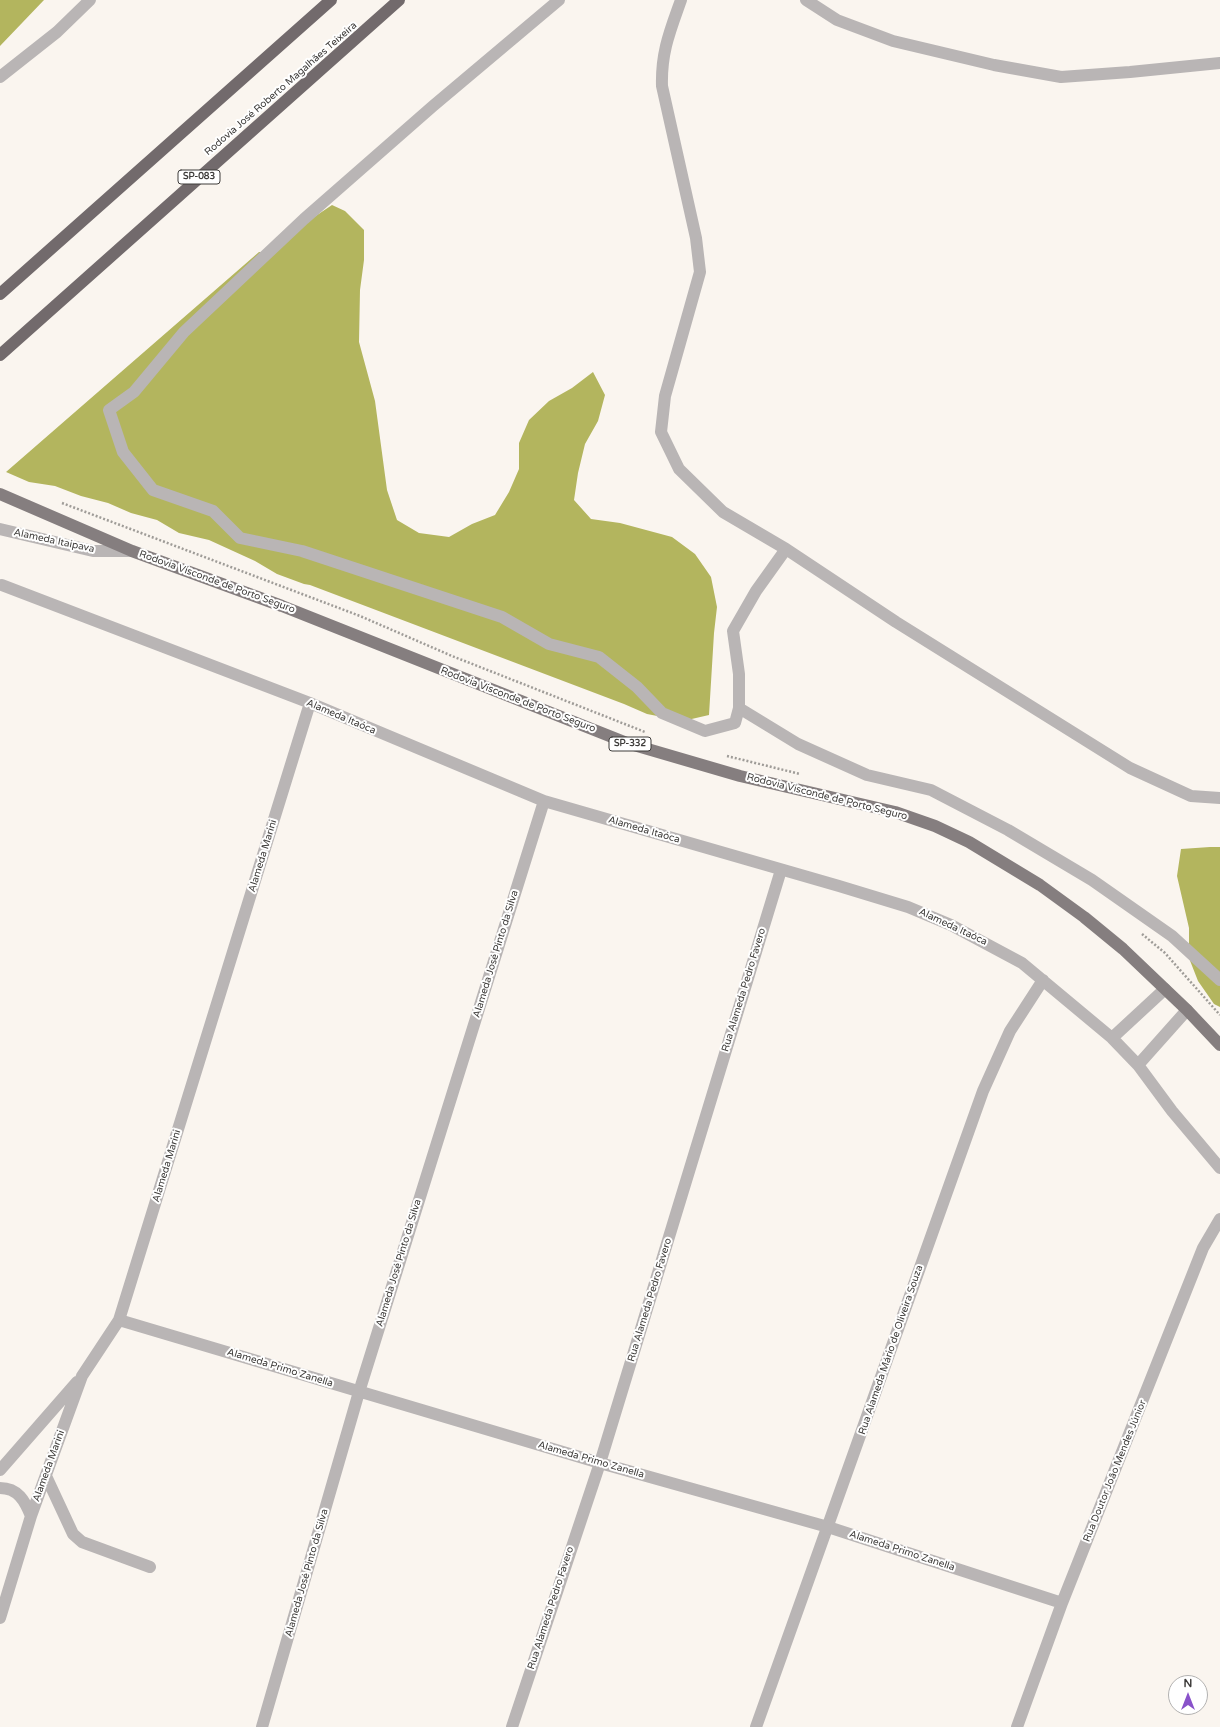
<!DOCTYPE html>
<meta charset="utf-8">
<style>
body{margin:0}
#map{position:relative;width:1220px;height:1727px;overflow:hidden;background:#faf5ef;font-family:"Varela Round",sans-serif}
canvas{display:block}
.north{position:absolute;left:1168px;top:1675px;width:40px;height:40px;box-sizing:border-box;background:#fff;border:1px solid #b2b1b0;border-radius:50%;rotate:0deg;font-size:11px;font-weight:700;line-height:16px;text-align:center;color:#3e3c3a}
.north::after{content:'';display:block;margin:auto;width:14px;height:18px;background:#8952ca;clip-path:polygon(50% 0,100% 100%,50% 72%,0 100%)}
</style>
<div id="map">
<canvas width="1220" height="1727"></canvas>
<div class="north">N</div>
</div>
<script>
const c = document.querySelector('canvas').getContext('2d');
c.lineJoin = 'round';
function fill(path, color) { c.fillStyle = color; c.fill(path, 'evenodd'); }
function strokePath(path, color, width, dash) { c.strokeStyle = color; c.lineWidth = width; c.lineCap = dash ? 'butt' : 'round'; c.setLineDash(dash || []); c.stroke(path); }
function write(font, color, halo, rows, align = 'center') {
  c.font = font + ' "Varela Round",sans-serif'; c.lineWidth = 4; c.setLineDash([]); c.textBaseline = 'middle'; c.strokeStyle = halo; c.fillStyle = color; for (const [text, x, y, turn = 0] of rows) {
    c.save(); c.translate(x, y); c.rotate((+turn || 0) * Math.PI / 180); c.textAlign = isNaN(turn) ? turn : align; if (halo) c.strokeText(text, 0, 0); c.fillText(text, 0, 0); c.restore();
  }
}
fill(new Path2D(`
 M0,0H44L0,46Z
 M332,205L345,211L364,230V260L360,290L359,342L375,401L387,490L397,520L419,533L449,537L472,524L495,515L509,492L519,469V443L529,420L549,401L572,388L593,372L605,395L598,421L585,444L578,473L574,500L591,519L620,523L672,537L695,554L711,577L717,607L714,633L709,715L683,721L647,714L624,704L310,585L304,584L277,574L255,561L209,540L179,533L157,520L131,513L108,503L81,496L55,486L29,482L6,472L259,252H262Z
 M1210,847H1220V1007L1214,1004L1198,981L1189,958V928L1177,876L1181,849Z`), '#b3b55e');
strokePath(new Path2D(`
 M62,503L360,616L452,656L645,732
 M727,756L800,774
 M1142,934L1165,953L1220,1015`), '#9f9c98', 2.5, [2, 2]);
strokePath(new Path2D(`
 M559,0L433,106L304,219L184,332L134,392L109,410L123,452L153,490L213,511L240,538L302,551L502,617L549,644L599,657L637,687L662,713L705,731L735,723L739,708V674L733,631L756,591L786,549
 M681,0C670,31 661,52 662,86L696,238L700,272L665,396L661,432L679,469L723,512L786,549L896,622L1130,768L1191,796L1220,798
 M806,0L837,20L893,41L994,65L1061,77L1130,72L1220,63
 M0,77L57,32L90,0
 M0,529L93,551H131
 M2,585L310,703L544,801L839,886L908,907L951,925L1022,963L1112,1038L1138,1065L1172,1111L1220,1168
 M739,708L798,744L867,775L931,790L1008,830L1092,880L1172,936L1220,980
 M1112,1038L1165,989
 M1138,1065L1187,1010
 M119,1320L600,1463L828,1527L1062,1603
 M0,1470L77,1382
 M46,1476L73,1534L82,1542L150,1567
 M0,1488C18,1488 25,1501 31,1516
 M0,1618L31,1516L82,1376L119,1320L310,703
 M262,1727L359,1392L544,801
 M512,1727L600,1463L781,870
 M756,1727L983,1091L1010,1031L1043,980
 M1017,1727L1062,1603L1203,1248L1220,1219`), '#b9b5b5', 12);
strokePath(new Path2D(`
 M0,494L132,551L282,606L627,743L740,776L895,812L935,826L969,842L1040,885L1084,917L1123,949L1187,1010L1220,1045`), '#857e7f', 12);
strokePath(new Path2D(`
 M0,294L331,0
 M0,355L399,0`), '#726a6c', 12);
for (const [x, y, w] of [
 [199,177,42],
 [630,744,42]
]) { const box = new Path2D(); box.roundRect(x - w / 2, y - 7, w, 14, 3); c.fillStyle = '#fff'; c.fill(box); strokePath(box, '#3e3c3a', 1); }
write('bold 9px', '#3e3c3a', null, [
 ["SP-083",199,177],
 ["SP-332",630,744]
]);
write('10px', '#3e3c3a', '#fff', [
 ["Rodovia José Roberto Magalhães Teixeira",281,89,-41],
 ["Alameda Itaipava",54,541,12],
 ["Rodovia Visconde de Porto Seguro",217,582,20],
 ["Rodovia Visconde de Porto Seguro",518,700,21],
 ["Alameda Itaóca",341,717,23],
 ["Rodovia Visconde de Porto Seguro",827,797,14],
 ["Alameda Itaóca",644,830,16],
 ["Alameda Marini",263,856,-73],
 ["Alameda Itaóca",953,927,25],
 ["Alameda José Pinto da Silva",496,954,-73],
 ["Rua Alameda Pedro Favero",744,990,-73],
 ["Alameda Marini",167,1166,-73],
 ["Alameda José Pinto da Silva",399,1263,-73],
 ["Rua Alameda Pedro Favero",650,1300,-73],
 ["Rua Alameda Mário de Oliveira Souza",891,1350,-71],
 ["Alameda Primo Zanella",280,1368,17],
 ["Alameda Primo Zanella",591,1460,16],
 ["Alameda Marini",49,1466,-70],
 ["Rua Doutor João Mendes Júnior",1115,1471,-68],
 ["Alameda Primo Zanella",902,1551,18],
 ["Alameda José Pinto da Silva",307,1573,-74],
 ["Rua Alameda Pedro Favero",551,1608,-72]
]);
</script>
